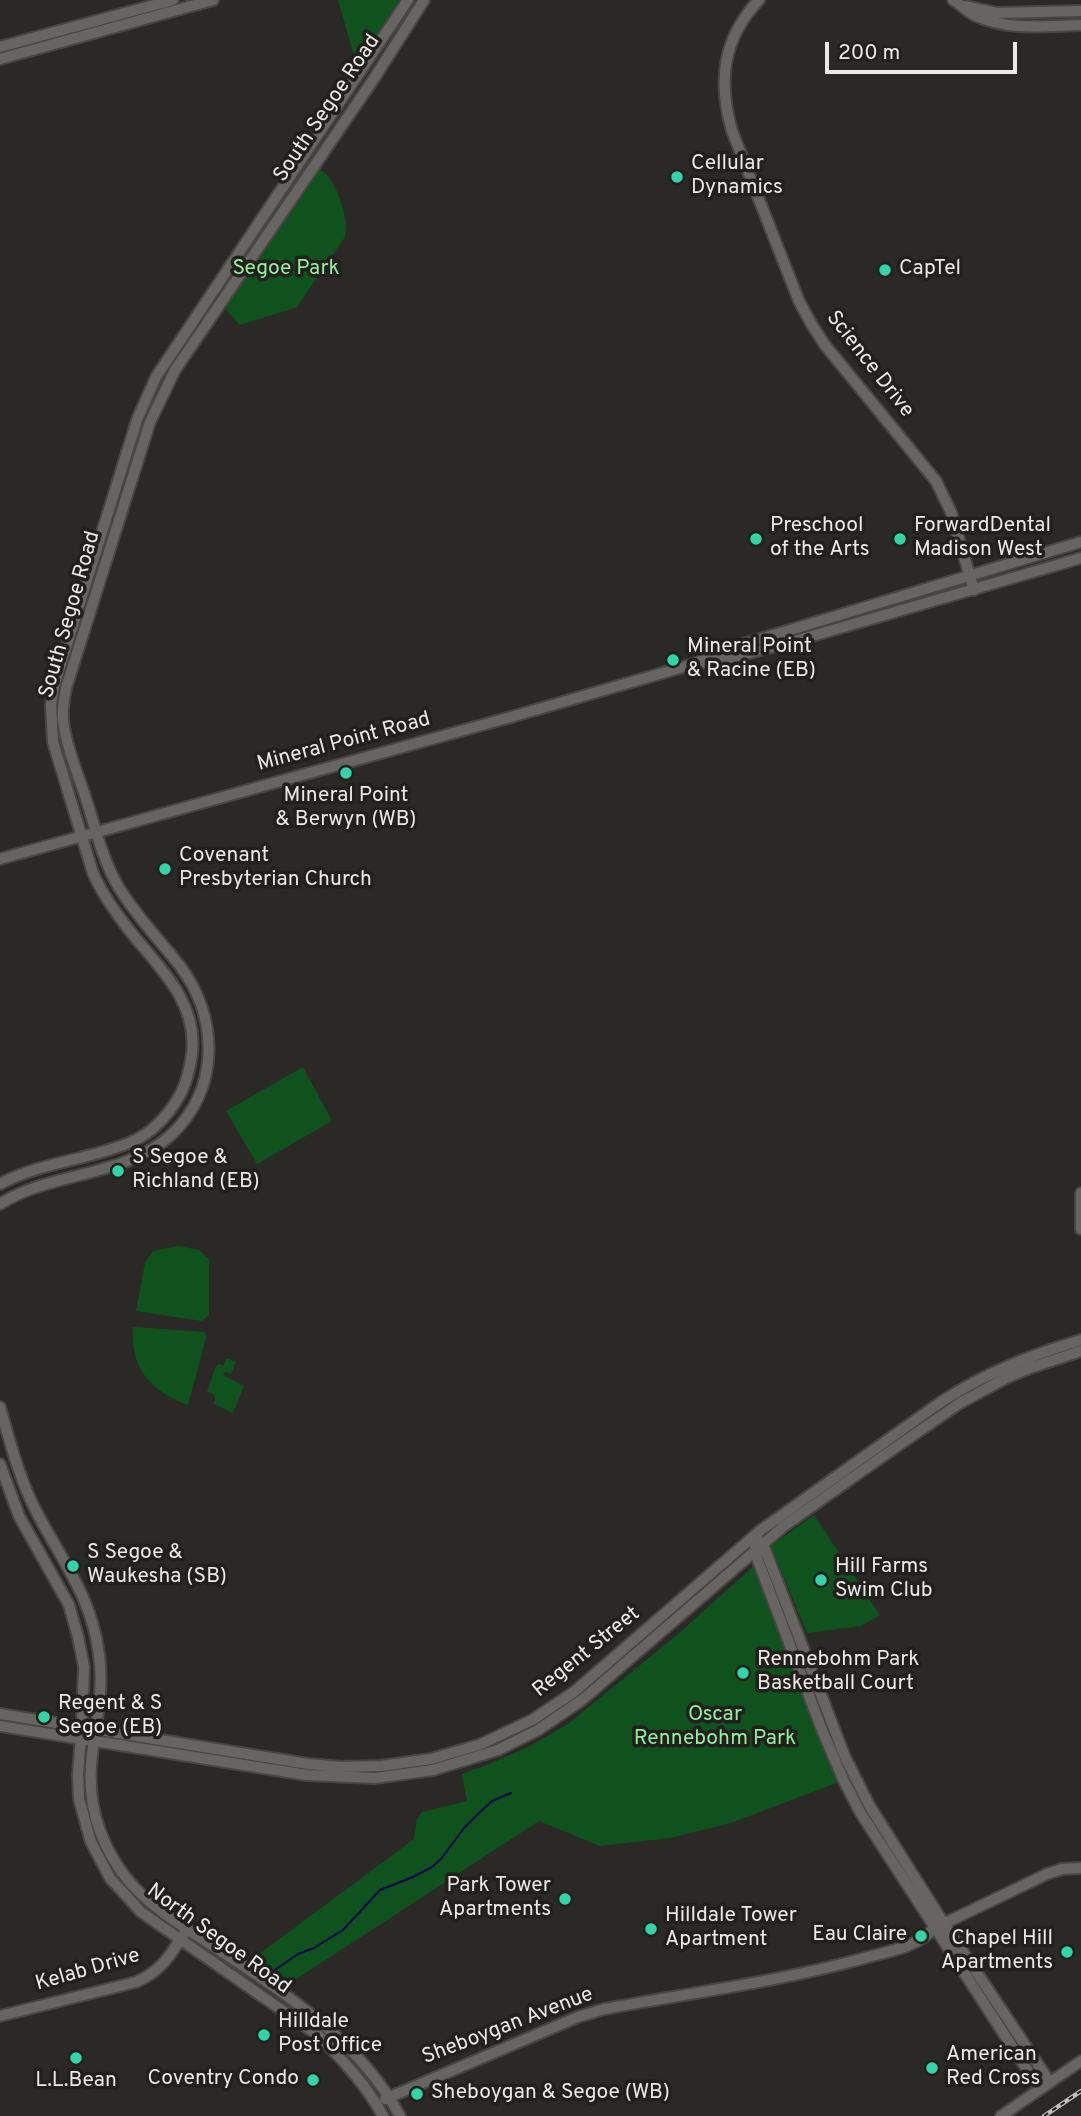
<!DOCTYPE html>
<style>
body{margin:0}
#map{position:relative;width:1081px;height:2116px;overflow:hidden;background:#2b2926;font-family:Overpass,sans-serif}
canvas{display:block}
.scale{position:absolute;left:825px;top:42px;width:192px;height:32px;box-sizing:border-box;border:4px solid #eae9e7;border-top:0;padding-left:9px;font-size:21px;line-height:24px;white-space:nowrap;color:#eae9e7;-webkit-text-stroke:5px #21201d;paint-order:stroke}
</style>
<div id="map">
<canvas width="1081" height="2116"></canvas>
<div class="scale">200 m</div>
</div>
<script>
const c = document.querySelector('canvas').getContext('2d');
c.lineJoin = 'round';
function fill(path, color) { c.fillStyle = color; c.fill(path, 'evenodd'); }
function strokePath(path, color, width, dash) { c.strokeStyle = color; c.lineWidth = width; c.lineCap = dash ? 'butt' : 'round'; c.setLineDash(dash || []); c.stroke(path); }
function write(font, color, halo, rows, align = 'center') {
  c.font = font + ' Overpass,sans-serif'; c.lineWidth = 7; c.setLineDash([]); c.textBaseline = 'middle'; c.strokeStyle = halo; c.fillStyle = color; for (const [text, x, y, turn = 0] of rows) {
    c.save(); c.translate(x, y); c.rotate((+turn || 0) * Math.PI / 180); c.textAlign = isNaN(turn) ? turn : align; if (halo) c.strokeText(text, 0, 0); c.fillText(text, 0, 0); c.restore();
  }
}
fill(new Path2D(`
 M338,0H408L366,64L353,52Z
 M321,170C336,178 350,221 345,237L297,307L240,325L227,311L226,303L314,173Z
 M303,1067L332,1121L257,1164L226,1111Z
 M178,1246L199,1250L209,1259V1315L202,1321L136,1311L145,1263L153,1251Z
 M133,1327L205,1332L206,1338L188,1405C151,1391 130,1369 133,1327Z
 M227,1358L236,1362L231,1374L225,1372L223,1375L244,1386L233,1413L214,1404L215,1399L214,1394L207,1392L216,1366L219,1364L223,1366Z
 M814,1515L880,1615L861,1626L807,1633L771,1546Z
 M756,1564L839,1782L731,1823L670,1838L600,1846L539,1821L278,1991L243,1966L414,1839L417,1819L422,1812L467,1801L462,1774L494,1762L530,1746L568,1724L678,1634Z`), '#0f521e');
strokePath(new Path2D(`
 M272,1972L298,1954L314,1948L343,1930L380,1890L413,1877L432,1867L441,1859L464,1828L480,1812L492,1801L511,1793`), '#000946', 2);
const secondary = new Path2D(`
 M759,0C722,39 718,82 732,131L799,301L812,325L825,345L936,481L951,512L974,590
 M953,0C961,4 967,12 976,16C1010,31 1045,26 1081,25
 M964,6L997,13L1081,11
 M0,47L173,0
 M0,59L213,0
 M699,663L714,662L788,643L1081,558
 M0,859L511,717L697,663L710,655L727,649L1081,542
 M0,1184C41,1162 89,1160 131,1142C153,1133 169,1114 180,1095C187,1082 190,1068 192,1054C198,1004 162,970 133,935C117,915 103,896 93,873L53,742L51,705L54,686L137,420L156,377L408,0
 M1081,1193V1229
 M0,1204C52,1171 124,1178 171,1135C220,1089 219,1018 180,966C159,939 135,915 118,886C102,859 95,826 85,796C77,772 66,746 63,720C62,709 64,699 66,688L150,422L175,370L375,77L424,0
 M0,1407C10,1442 19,1478 36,1511C62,1561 92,1597 99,1655C104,1689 96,1723 92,1755C86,1801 99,1843 127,1879C153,1910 186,1928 219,1950C287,1995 360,2041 400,2116
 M0,1464L19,1516L69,1605L78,1637L84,1667L82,1722L78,1774L79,1799L91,1842L110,1878L141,1912L319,2036C343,2060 367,2086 383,2116
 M759,1540L763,1544L845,1757L869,1805L939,1916L1049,2081
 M755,1545L757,1558L822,1730L843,1779L860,1812L1039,2088
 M0,1714L308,1764L341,1767L381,1766L431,1759L479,1745L532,1720L574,1692L761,1530L941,1402C985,1373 1031,1355 1081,1340
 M0,1726L307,1775L375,1778L433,1770L498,1750L538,1730L582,1700L784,1526L896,1447L960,1403L1006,1378L1030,1368L1081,1351
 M939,1926L1047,1874L1062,1869L1081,1868
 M0,2016L136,1982C160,1972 170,1956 183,1935
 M385,2099L578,2017L604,2009C690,1993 777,1982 861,1959C885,1952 917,1948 934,1928
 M1001,2116L1081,2061`);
strokePath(secondary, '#474643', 14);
strokePath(secondary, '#676561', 10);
const rail = new Path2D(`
 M1044,2116L1081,2091`);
strokePath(rail, '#c0bfbc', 4.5);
strokePath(rail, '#21201d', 2, [5]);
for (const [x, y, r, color] of [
 [677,177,7,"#33d4a8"],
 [885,270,7,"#33d4a8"],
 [756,539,7,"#33d4a8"],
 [900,539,7,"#33d4a8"],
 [673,660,7,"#33d4a8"],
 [346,773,7,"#33d4a8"],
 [165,869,7,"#33d4a8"],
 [118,1171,7,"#33d4a8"],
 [73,1566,7,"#33d4a8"],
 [821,1580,7,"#33d4a8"],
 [743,1673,7,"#33d4a8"],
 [44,1717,7,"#33d4a8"],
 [565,1899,7,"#33d4a8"],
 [651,1929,7,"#33d4a8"],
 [921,1936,7,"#33d4a8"],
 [1067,1952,7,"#33d4a8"],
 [264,2035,7,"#33d4a8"],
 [76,2058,7,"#33d4a8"],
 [932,2068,7,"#33d4a8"],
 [313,2080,7,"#33d4a8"],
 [417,2094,7,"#33d4a8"]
]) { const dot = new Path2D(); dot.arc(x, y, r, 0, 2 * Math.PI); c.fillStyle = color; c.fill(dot); strokePath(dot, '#21201d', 2.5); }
write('21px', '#eae9e7', '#21201d', [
 ["South Segoe Road",328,109,-56],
 ["Science Drive",869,365,52],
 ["South Segoe Road",71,615,-74],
 ["Mineral Point Road",344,743,-15],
 ["Regent Street",587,1653,-39],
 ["North Segoe Road",218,1940,36],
 ["Kelab Drive",88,1971,-16],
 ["Sheboygan Avenue",508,2027,-21]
]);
write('21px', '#eae9e7', '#21201d', [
 ["Cellular",691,165],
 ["Dynamics",691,189],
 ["CapTel",899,270],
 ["Preschool",770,527],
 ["of the Arts",770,551],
 ["ForwardDental",914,527],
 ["Madison West",914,551],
 ["Mineral Point",687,648],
 ["& Racine (EB)",687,672],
 ["Mineral Point",346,797,"center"],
 ["& Berwyn (WB)",346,821,"center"],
 ["Covenant",179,857],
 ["Presbyterian Church",179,881],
 ["S Segoe &",132,1159],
 ["Richland (EB)",132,1183],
 ["S Segoe &",87,1554],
 ["Waukesha (SB)",87,1578],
 ["Hill Farms",835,1568],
 ["Swim Club",835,1592],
 ["Rennebohm Park",757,1661],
 ["Basketball Court",757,1685],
 ["Regent & S",58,1705],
 ["Segoe (EB)",58,1729],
 ["Park Tower",551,1887,"right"],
 ["Apartments",551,1911,"right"],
 ["Hilldale Tower",665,1917],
 ["Apartment",665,1941],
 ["Eau Claire",907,1936,"right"],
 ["Chapel Hill",1053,1940,"right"],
 ["Apartments",1053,1964,"right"],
 ["Hilldale",278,2023],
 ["Post Office",278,2047],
 ["American",946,2056],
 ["Red Cross",946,2080],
 ["Coventry Condo",299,2080,"right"],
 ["L.L.Bean",76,2082,"center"],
 ["Sheboygan & Segoe (WB)",431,2094]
], 'left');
write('21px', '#94ef9d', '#21201d', [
 ["Segoe Park",286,270],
 ["Oscar",715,1716],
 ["Rennebohm Park",715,1740]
]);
</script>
